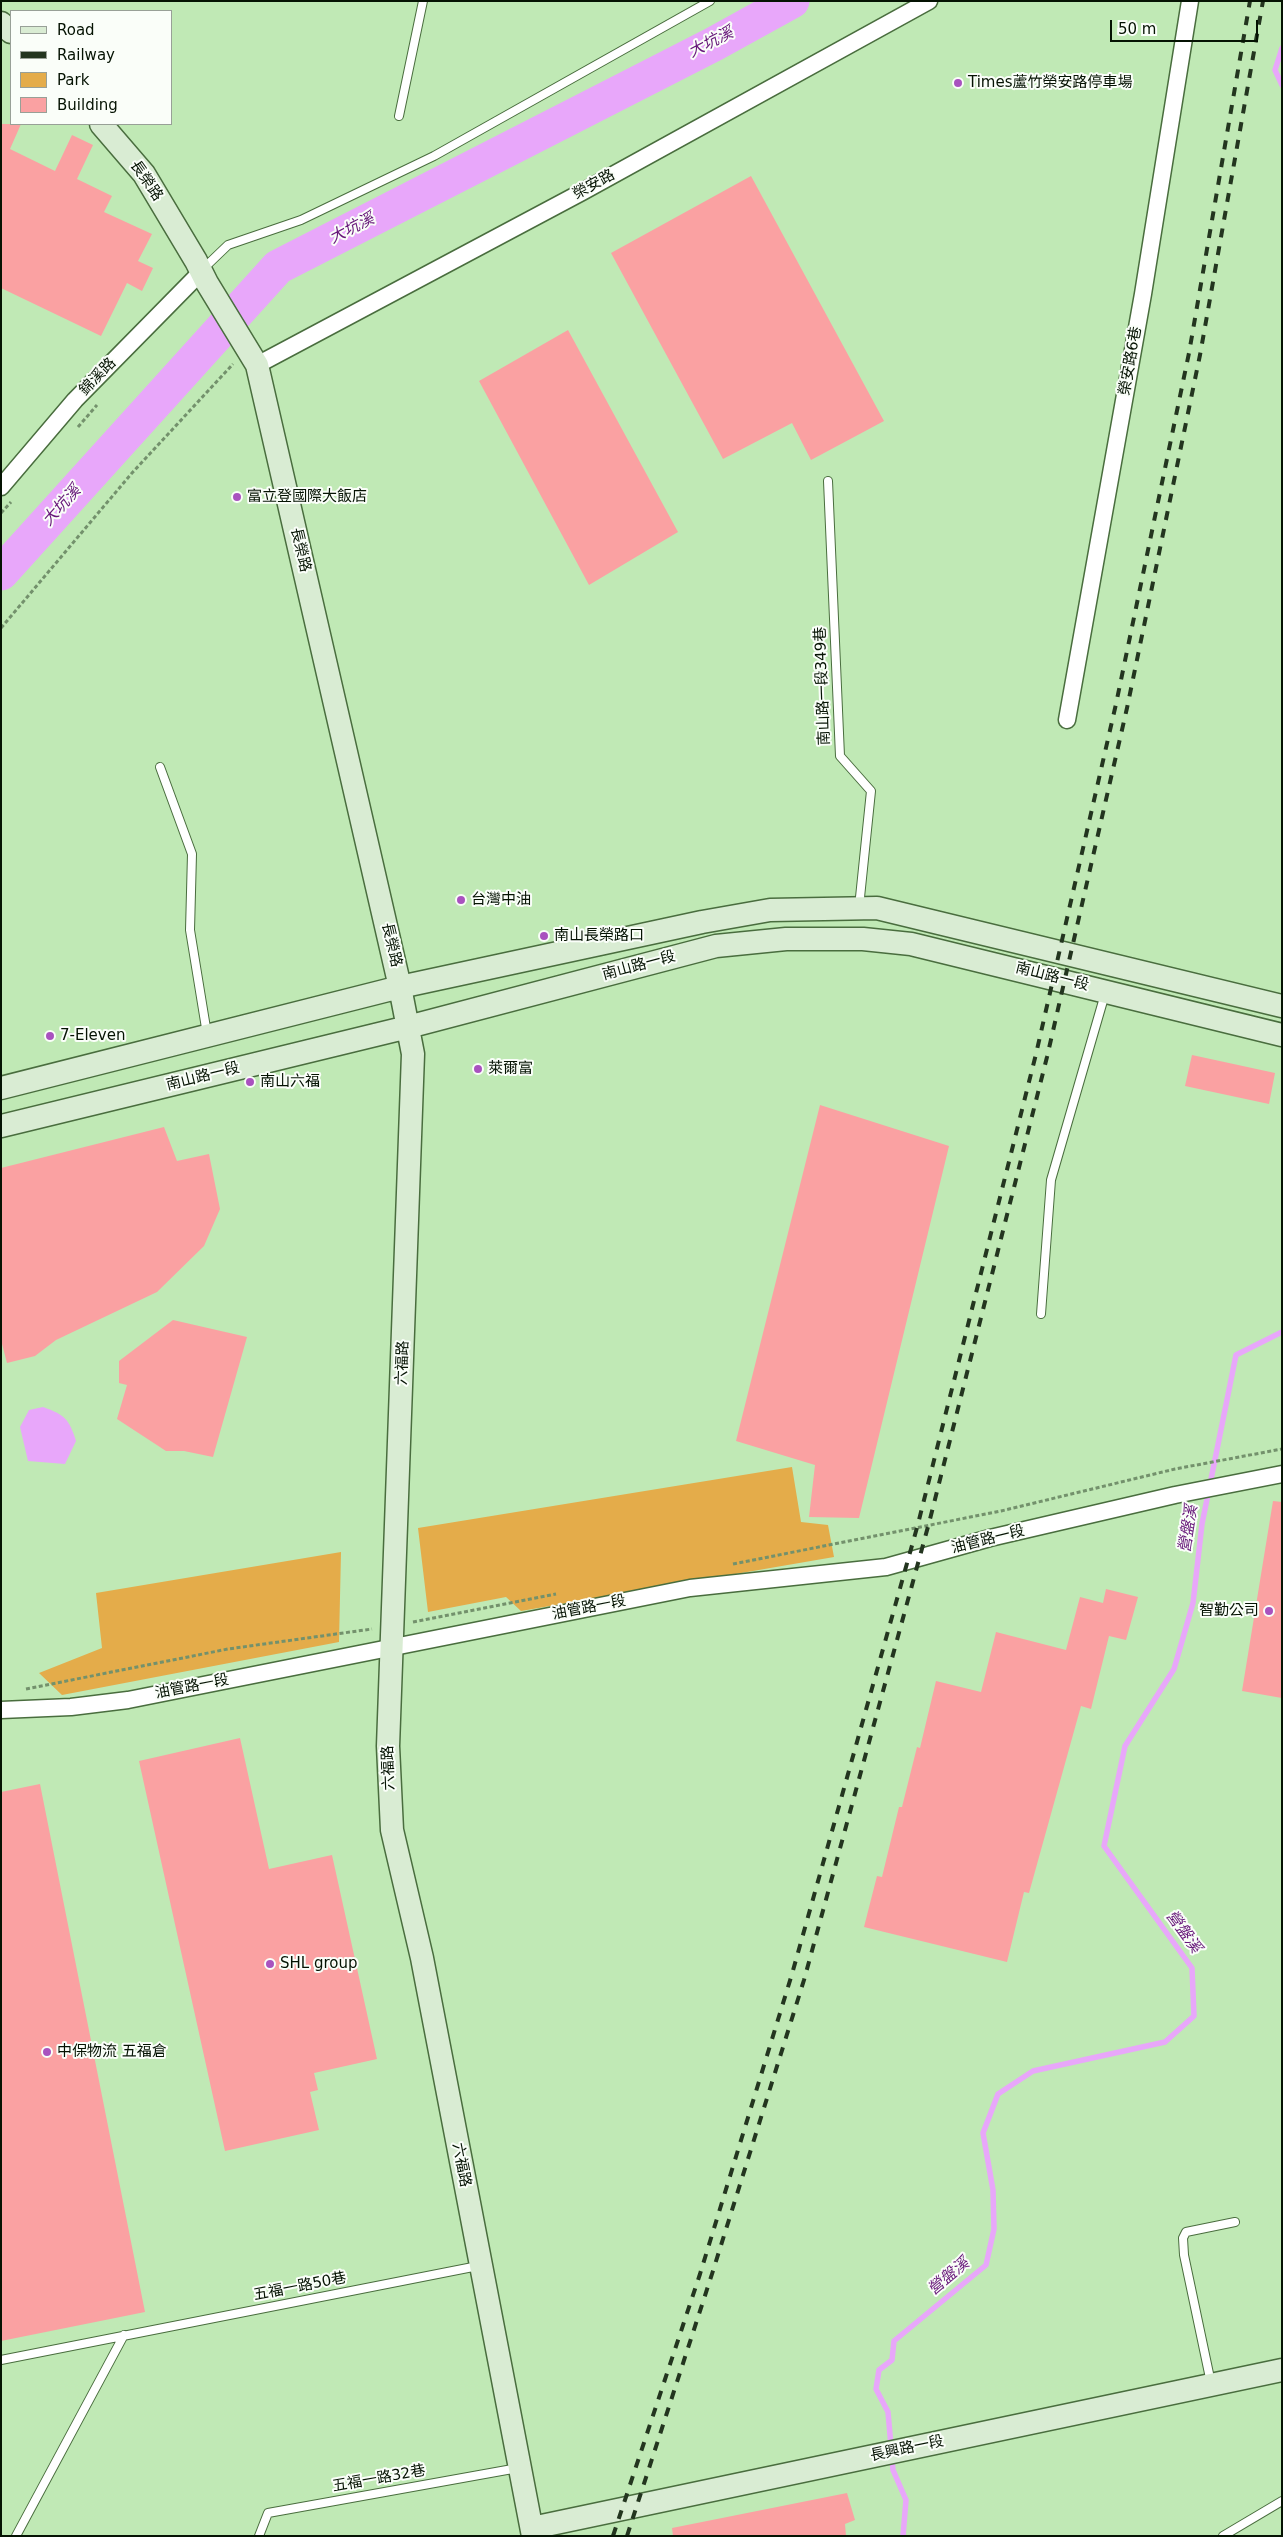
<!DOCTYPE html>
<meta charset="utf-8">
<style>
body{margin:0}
#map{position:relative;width:1283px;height:2537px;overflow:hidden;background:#c0e9b5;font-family:"DejaVu Sans",sans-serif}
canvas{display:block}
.frame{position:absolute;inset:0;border:2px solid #051303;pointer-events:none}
.legend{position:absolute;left:10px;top:10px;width:162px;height:115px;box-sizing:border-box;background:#fafef9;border:1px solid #98a097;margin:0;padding:6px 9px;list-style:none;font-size:15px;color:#051303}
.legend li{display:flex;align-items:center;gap:10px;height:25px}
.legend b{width:25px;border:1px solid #98a097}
.scale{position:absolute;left:1110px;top:20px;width:148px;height:22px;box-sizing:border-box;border:2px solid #051303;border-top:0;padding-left:6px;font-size:15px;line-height:18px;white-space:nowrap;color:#051303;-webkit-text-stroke:4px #fafef9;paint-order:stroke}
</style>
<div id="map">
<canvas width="1283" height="2537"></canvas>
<div class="frame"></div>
<ul class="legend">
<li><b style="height:6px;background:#d9ecd3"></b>Road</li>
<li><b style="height:6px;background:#23351f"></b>Railway</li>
<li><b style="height:14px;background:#e4ac4a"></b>Park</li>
<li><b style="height:14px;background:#faa1a2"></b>Building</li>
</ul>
<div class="scale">50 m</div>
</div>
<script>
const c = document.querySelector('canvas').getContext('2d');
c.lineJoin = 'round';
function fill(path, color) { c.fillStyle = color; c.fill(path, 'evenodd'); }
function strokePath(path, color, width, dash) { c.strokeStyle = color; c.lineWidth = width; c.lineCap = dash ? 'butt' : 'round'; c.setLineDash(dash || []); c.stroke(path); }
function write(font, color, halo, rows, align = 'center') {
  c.font = font + ' "DejaVu Sans","Noto Sans TC",sans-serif'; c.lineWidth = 4; c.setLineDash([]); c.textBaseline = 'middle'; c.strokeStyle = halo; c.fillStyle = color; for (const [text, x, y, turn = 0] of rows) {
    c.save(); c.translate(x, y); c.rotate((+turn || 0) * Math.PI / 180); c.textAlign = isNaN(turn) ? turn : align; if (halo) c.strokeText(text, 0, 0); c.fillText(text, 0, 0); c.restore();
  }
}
fill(new Path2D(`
 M792,1467L801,1522L828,1525L834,1557L521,1611L506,1597L428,1612L418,1528Z
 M341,1552L339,1642L62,1695L39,1673L102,1648L96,1593Z`), '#e4ac4a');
fill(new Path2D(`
 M43,1407C65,1415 69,1419 76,1441L65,1464L28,1461L20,1427L29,1410Z`), '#e8a7fa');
strokePath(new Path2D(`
 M1282,48L1275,70L1282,85
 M891,2446L888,2412L876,2389L879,2370L892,2360L894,2341L986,2265L994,2229L993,2190L983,2133L998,2094L1033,2071L1165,2042L1194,2016L1192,1968L1104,1846L1125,1746L1174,1669L1193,1603L1202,1524L1236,1355L1282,1332
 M892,2458L893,2470L906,2500L903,2536`), '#e8a7fa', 5.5);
strokePath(new Path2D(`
 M1,573L278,267L714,44L792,1`), '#e8a7fa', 35);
fill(new Path2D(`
 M1,124H21L10,149L55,171L72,135L93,145L77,179L112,196L104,212L152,234L138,261L153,268L142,291L127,283L101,336L1,288Z
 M751,176L884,421L811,460L792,423L723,459L611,253Z
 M568,330L678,532L589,585L479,381Z
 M1192,1055L1275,1073L1269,1104L1185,1086Z
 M820,1105L949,1146L859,1518L809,1517L815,1465L736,1441Z
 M164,1127L177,1161L209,1154L220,1209L204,1246L157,1292L56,1340L35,1356L7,1363L1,1340V1168Z
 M173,1320L247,1337L213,1457L184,1451H166L117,1419L127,1385L119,1383V1361Z
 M1273,1501L1282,1502V1698L1242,1691Z
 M1106,1589L1138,1597L1126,1640L1109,1636L1091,1709L1081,1706L1029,1893L1024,1892L1007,1962L864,1927L877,1876L882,1877L899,1807H902L917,1747L920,1748L936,1681L981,1692L996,1632L1066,1650L1080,1597L1103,1603Z
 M240,1738L269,1869L332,1855L377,2059L314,2073L318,2090L310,2092L319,2130L225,2151L139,1761Z
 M40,1784L145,2312L1,2341V1792Z
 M847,2493L855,2520L845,2524L846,2536H673L672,2528Z`), '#faa1a2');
const lane = new Path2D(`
 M399,116L423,1
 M204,268L228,245L301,220L434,156L710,1
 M828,481L840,756L871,791L859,907
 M160,767L192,854L190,930L207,1034
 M1041,1314L1051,1180L1105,994
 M1,2360L478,2266
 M1211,2383L1184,2255L1183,2238L1186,2232L1235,2222
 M16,2536L124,2335
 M259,2536L268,2513L518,2468
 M1223,2536L1282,2501`);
const street = new Path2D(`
 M257,365L582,192L929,1
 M1,487L75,400L201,272
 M1067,720L1143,294L1190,1
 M1,1710L71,1707L128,1700L690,1588L886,1567L990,1538L1175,1495L1282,1474`);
const secondary = new Path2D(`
 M1,23L11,32
 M101,124L144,174L196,261L207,283L257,365L400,987L413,1054L388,1746L392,1830L422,1958L533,2536
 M1,1088L400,987L702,922L770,910L877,908L1282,1006
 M1,1126L408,1027L716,946L786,939H863L911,944L1282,1035
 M532,2528L1282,2370`);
strokePath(lane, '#496d3e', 10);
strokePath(street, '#496d3e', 19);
strokePath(secondary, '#496d3e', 25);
strokePath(new Path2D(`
 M78,427L97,405
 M1,513L11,502
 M1,628L132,473L233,364
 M733,1564L1001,1511L1175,1469L1282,1449
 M413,1622L556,1594
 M26,1689L228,1649L372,1629`), '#73916c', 3, [4, 2.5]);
strokePath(lane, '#fff', 8);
strokePath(street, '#fff', 16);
strokePath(secondary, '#d9ecd3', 22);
strokePath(new Path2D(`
 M613,2536L700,2274L792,1974L918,1524L1036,1054L1116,704L1189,353L1250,1
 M627,2536L712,2274L804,1980L929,1523L1047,1057L1127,708L1200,355L1263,1`), '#23351f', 4, [9, 9]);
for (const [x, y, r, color] of [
 [958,83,5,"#a952bf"],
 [237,497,5,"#a952bf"],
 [461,900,5,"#a952bf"],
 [544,936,5,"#a952bf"],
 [50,1036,5,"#a952bf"],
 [478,1069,5,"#a952bf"],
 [250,1082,5,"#a952bf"],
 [1269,1611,5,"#a952bf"],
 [270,1964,5,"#a952bf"],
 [47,2052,5,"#a952bf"]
]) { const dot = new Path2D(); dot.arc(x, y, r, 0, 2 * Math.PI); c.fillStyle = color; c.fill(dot); strokePath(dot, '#fafef9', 2); }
write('15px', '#051303', '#fafef9', [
 ["Times蘆竹榮安路停車場",968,83],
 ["富立登國際大飯店",247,497],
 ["台灣中油",471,900],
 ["南山長榮路口",554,936],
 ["7-Eleven",60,1036],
 ["萊爾富",488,1069],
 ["南山六福",260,1082],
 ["智勤公司",1259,1611,"right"],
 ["SHL group",280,1964],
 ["中保物流 五福倉",57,2052]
], 'left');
write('15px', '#051303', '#fafef9', [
 ["長榮路",146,181,55],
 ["榮安路",594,185,-29],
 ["榮安路6巷",1131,361,-80],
 ["錦溪路",98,377,-46],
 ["長榮路",300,550,77],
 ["南山路一段349巷",823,686,-92],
 ["長榮路",391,945,77],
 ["南山路一段",639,966,-15],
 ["南山路一段",1052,977,14],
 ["南山路一段",203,1077,-14],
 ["六福路",403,1363,-88],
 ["油管路一段",988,1540,-14],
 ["油管路一段",589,1608,-11],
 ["油管路一段",192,1687,-11],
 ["六福路",389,1768,-92],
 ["六福路",461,2165,79],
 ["五福一路50巷",300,2287,-11],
 ["長興路一段",907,2449,-12],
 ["五福一路32巷",379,2479,-10]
]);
write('italic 16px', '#661679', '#fafef9', [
 ["大坑溪",711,43,-27],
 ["大坑溪",352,229,-27],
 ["大坑溪",62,506,-48],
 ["營盤溪",1189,1529,-81],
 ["營盤溪",1183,1932,54],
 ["營盤溪",949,2277,-40]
]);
</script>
